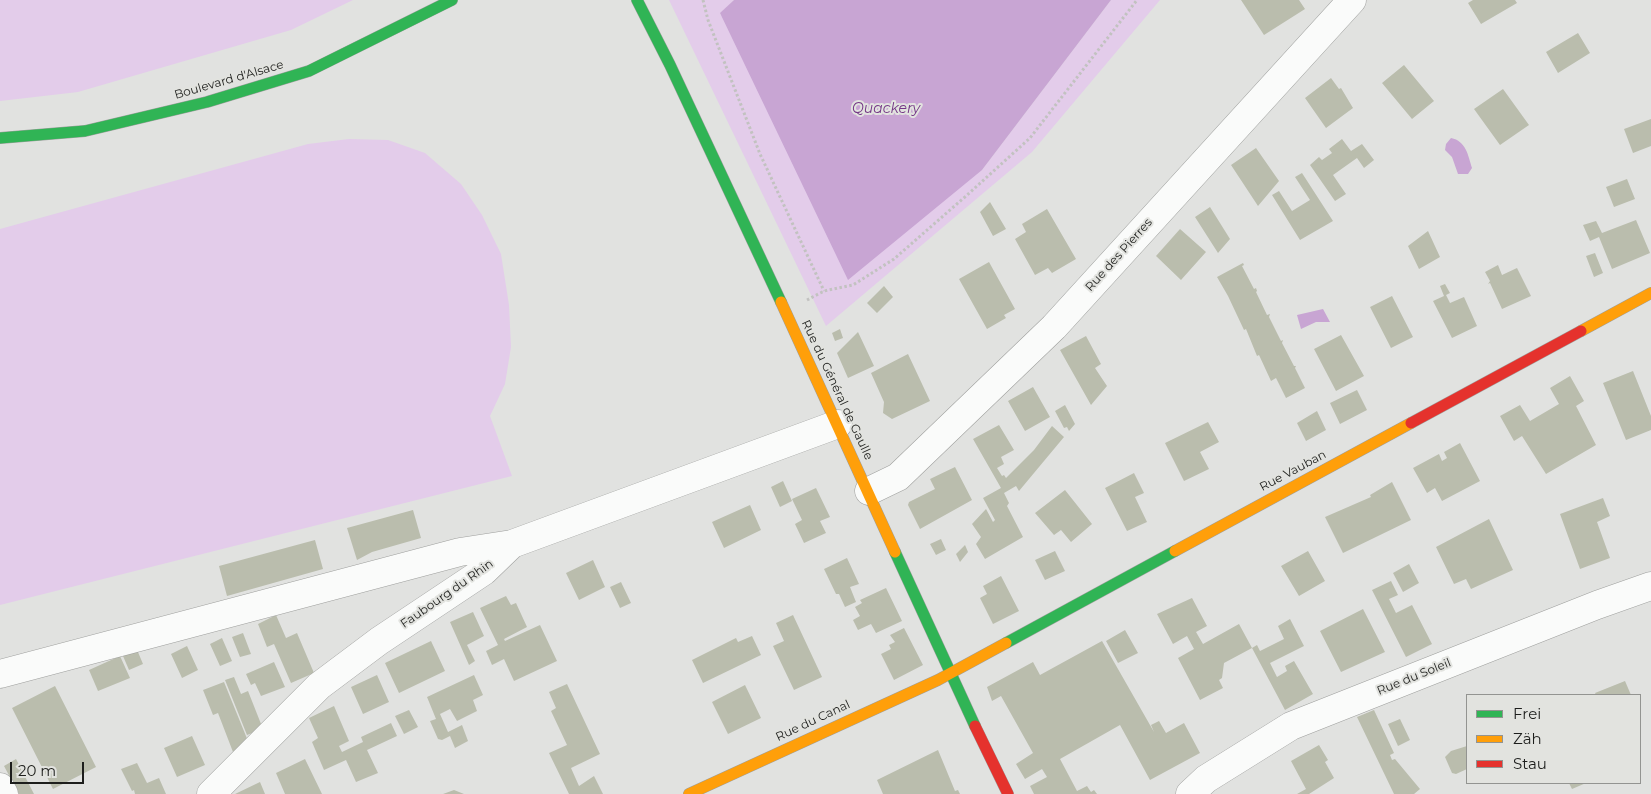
<!DOCTYPE html>
<meta charset="utf-8">
<style>
body{margin:0}
#map{position:relative;width:1651px;height:794px;overflow:hidden;background:#e1e2e0;font-family:Montserrat,sans-serif}
canvas{display:block}
.legend{position:absolute;left:1466px;top:694px;width:175px;height:90px;box-sizing:border-box;background:#e2e3df;border:1px solid #939491;margin:0;padding:6px 9px;list-style:none;font-size:15px;color:#1d1e1c}
.legend li{display:flex;align-items:center;gap:10px;height:25px}
.legend b{width:25px;border:1px solid #939491}
.scale{position:absolute;left:10px;top:762px;width:74px;height:22px;box-sizing:border-box;border:2px solid #1d1e1c;border-top:0;padding-left:6px;font-size:15px;line-height:18px;white-space:nowrap;color:#1d1e1c;-webkit-text-stroke:4px #e2e3df;paint-order:stroke}
</style>
<div id="map">
<canvas width="1651" height="794"></canvas>
<ul class="legend">
<li><b style="height:6px;background:#30b455"></b>Frei</li>
<li><b style="height:6px;background:#ff9f0a"></b>Zäh</li>
<li><b style="height:6px;background:#e5322d"></b>Stau</li>
</ul>
<div class="scale">20 m</div>
</div>
<script>
const c = document.querySelector('canvas').getContext('2d');
c.lineJoin = 'round';
function fill(path, color) { c.fillStyle = color; c.fill(path, 'evenodd'); }
function strokePath(path, color, width, dash) { c.strokeStyle = color; c.lineWidth = width; c.lineCap = dash ? 'butt' : 'round'; c.setLineDash(dash || []); c.stroke(path); }
function write(font, color, halo, rows, align = 'center') {
  c.font = font + ' Montserrat,sans-serif'; c.lineWidth = 4; c.setLineDash([]); c.textBaseline = 'middle'; c.strokeStyle = halo; c.fillStyle = color; for (const [text, x, y, turn = 0] of rows) {
    c.save(); c.translate(x, y); c.rotate((+turn || 0) * Math.PI / 180); c.textAlign = isNaN(turn) ? turn : align; if (halo) c.strokeText(text, 0, 0); c.fillText(text, 0, 0); c.restore();
  }
}
fill(new Path2D(`
 M0,0H353L291,30L78,92L0,101Z
 M669,0H734L720,14L982,170L1111,0H1160L1032,152L826,326Z
 M349,139L388,140L425,153L461,184L482,215L501,254L509,305L511,347L505,384L490,416L512,476L0,605V229L308,144Z`), '#e3ccea');
fill(new Path2D(`
 M734,0H1111L982,170L848,280L720,13Z
 M1451,138C1466,141 1468,155 1472,168L1468,174H1458L1452,157L1445,150L1446,144Z
 M1323,309L1330,322H1316L1301,329L1297,315Z`), '#c8a5d3');
fill(new Path2D(`
 M1241,0H1299L1305,9L1264,35Z
 M1473,0H1515L1517,3L1481,24L1468,3Z
 M1578,33L1590,53L1558,73L1546,52Z
 M1404,65L1434,101L1412,119L1382,83Z
 M1331,78L1339,89L1341,88L1353,108L1326,128L1305,98Z
 M1503,89L1529,125L1500,145L1474,109Z
 M1651,119V146L1633,153L1624,129Z
 M1342,139L1351,151L1362,144L1374,160L1364,168L1357,158L1333,175L1346,194L1335,201L1310,165L1319,157L1322,160L1332,153L1329,149Z
 M1256,148L1279,181L1258,206L1231,165Z
 M1302,173L1333,221L1300,240L1272,195L1279,191L1292,211L1310,200L1295,177Z
 M1627,179L1635,199L1614,207L1606,187Z
 M990,202L1006,229L993,236L980,212Z
 M1210,207L1230,239L1218,253L1195,217Z
 M1047,209L1076,259L1052,273L1048,268L1035,275L1015,239L1026,232L1022,224Z
 M1636,220L1650,253L1612,269L1599,237L1590,241L1583,225L1596,221L1602,233Z
 M1180,229L1206,252L1181,280L1156,256Z
 M1428,231L1440,257L1419,269L1408,246Z
 M1595,253L1603,273L1594,277L1586,256Z
 M989,262L1015,309L1004,315L1006,318L987,329L959,279Z
 M1243,263L1244,265L1242,266L1254,289L1256,288L1257,291L1256,292L1267,315L1270,314L1269,317L1281,341L1283,340L1282,343L1294,366H1296L1295,368L1305,388L1286,398L1276,378L1271,381L1259,355L1257,356L1246,329L1244,330L1228,296L1217,277Z
 M1498,265L1502,275L1517,268L1531,296L1502,309L1490,283L1488,284L1490,281L1485,272Z
 M1445,284L1450,293L1446,295L1450,303L1464,297L1477,326L1452,338L1433,301L1444,296L1440,286Z
 M884,286L893,297L877,313L867,303Z
 M1392,296L1413,337L1391,348L1370,307Z
 M840,329L843,338L835,341L832,333Z
 M858,332L874,366L848,378L837,353Z
 M1341,335L1364,376L1336,391L1314,349Z
 M1086,336L1101,364L1095,368L1107,386L1091,405L1060,350Z
 M908,354L930,401L892,419L883,413L884,402L871,373Z
 M1633,371L1651,416V430L1626,440L1603,383Z
 M1570,376L1584,401L1576,406L1596,445L1546,474L1522,436L1514,441L1500,416L1520,405L1530,421L1559,404L1550,388Z
 M1033,387L1050,417L1025,431L1008,401Z
 M1357,390L1367,410L1340,424L1330,403Z
 M1065,405L1075,424L1069,431L1067,427L1064,428L1055,411Z
 M1317,411L1326,430L1306,441L1297,423Z
 M1208,422L1219,442L1200,452L1209,469L1184,481L1165,443Z
 M999,425L1014,450L1001,457L1004,464L997,468L1002,476L1004,475L1006,478L1034,450L1052,426L1064,437L1019,491L1016,486L1004,493L1009,503L1007,506L1023,537L985,559L976,544L981,537L972,524L986,509L993,522L995,520L983,498L1001,488L973,439Z
 M1460,443L1480,481L1442,501L1435,488L1427,493L1413,468L1439,454L1442,461L1447,458L1444,452Z
 M955,467L972,500L920,529L908,505L909,502L935,489L930,479Z
 M1134,473L1144,493L1135,497L1147,522L1127,531L1105,488Z
 M783,481L792,501L780,507L771,487Z
 M1392,482L1411,520L1343,553L1325,517L1371,497L1370,495Z
 M816,488L830,517L820,521L826,533L804,543L795,524L802,520L792,499Z
 M1065,490L1092,524L1071,542L1061,530L1054,535L1035,513Z
 M1603,498L1610,516L1597,522L1610,558L1580,569L1560,514Z
 M750,505L761,530L724,548L712,522Z
 M413,510L421,538L372,552L357,560L347,528Z
 M1489,519L1513,570L1471,589L1466,579L1454,584L1436,547Z
 M941,539L946,550L936,555L930,544Z
 M315,540L323,569L227,596L219,566Z
 M965,545L968,552L960,562L956,554Z
 M1055,551L1065,571L1045,580L1035,560Z
 M1308,551L1325,581L1299,596L1281,566Z
 M847,558L859,584L850,587L856,602L845,607L839,594H836L824,569Z
 M593,560L605,587L579,600L566,573Z
 M1409,564L1419,583L1403,592L1393,573Z
 M1001,576L1019,611L993,624L980,598L987,594L983,586Z
 M1391,581L1398,595L1389,599L1396,613L1412,605L1432,644L1406,657L1372,590Z
 M621,582L631,603L620,608L610,587Z
 M886,588L902,621L876,633L871,624L858,630L853,620L860,616L855,607L862,603L860,600Z
 M506,596L511,605L516,603L527,627L504,639L505,641L540,625L557,661L514,681L504,659L492,665L486,651L498,645L480,608Z
 M1192,598L1207,626L1196,632L1203,644L1239,624L1252,648L1257,645L1260,651L1284,639L1278,626L1290,619L1304,646L1270,663L1277,677L1287,671L1285,666L1294,661L1313,694L1285,710L1252,648L1224,663L1222,678L1219,680L1223,688L1200,700L1178,658L1194,649L1187,636L1173,644L1157,614Z
 M1363,609L1385,652L1341,672L1320,631Z
 M473,612L484,636L467,645L475,661L469,665L450,622Z
 M276,615L286,638L297,633L314,673L291,683L274,644L267,647L258,624Z
 M793,615L822,677L794,690L773,646L784,641L776,623Z
 M904,628L923,665L894,680L881,654L891,649L889,645L895,642L890,635Z
 M1125,630L1138,653L1118,663L1106,641Z
 M243,633L251,654L240,657L232,637Z
 M752,636L761,655L703,683L692,660L736,638L738,642Z
 M222,638L232,661L220,666L210,644Z
 M431,641L445,671L399,693L385,663Z
 M1102,641L1154,732L1151,725L1159,721L1166,733L1184,723L1200,753L1150,780L1120,725L1060,759L1077,791L1087,786L1091,792L1094,790L1097,794H1034L1030,786L1047,777L1042,769L1025,779L1016,764L1033,753L1001,696L992,701L987,687L1033,662L1040,675Z
 M135,645L143,664L129,670L120,649Z
 M187,646L198,670L182,678L171,654Z
 M120,656L130,678L98,691L89,670Z
 M274,662L285,687L261,696L255,683L251,685L246,674Z
 M377,675L389,702L363,714L351,687Z
 M474,675L483,695L473,700L477,711L457,721L450,709L440,714L448,732L462,725L468,741L455,748L450,736L442,740L438,739L430,721L436,719L427,697Z
 M234,677L241,694L248,691L263,729L247,735L225,680Z
 M1625,681L1631,695H1596L1595,693Z
 M224,682L250,746L233,752L218,713L213,715L203,690Z
 M567,684L600,754L571,768L579,786L594,776L603,794H569L549,753L567,745L551,711L556,708L549,692Z
 M745,685L761,718L728,734L712,702Z
 M55,686L96,767L53,789L12,708Z
 M334,706L349,741L339,746L342,752L363,742L361,737L391,723L397,736L367,750L378,773L356,782L346,760L324,770L312,742L318,738L309,718Z
 M409,710L418,727L404,734L395,716Z
 M1374,710L1394,753L1390,755L1392,760L1395,759L1420,789L1414,794H1394L1357,717Z
 M1400,719L1410,740L1398,746L1388,724Z
 M192,736L205,765L177,777L164,748Z
 M1319,745L1328,760L1325,762L1334,778L1309,794H1297L1306,789L1291,761Z
 M1467,746V769L1456,774L1452,773L1445,757L1451,751Z
 M938,750L955,791L958,790L960,794H883L877,780Z
 M16,759L34,794H19L4,766Z
 M305,759L322,794H285L276,773Z
 M137,763L147,783L159,778L166,794H135L134,790L132,791L121,769Z
 M260,782L265,794H235Z
 M1569,783H1586L1572,789Z
 M454,790L464,794H443Z`), '#babdad');
const street = new Path2D(`
 M869,491L898,477L1054,327L1352,0
 M0,674L460,552L512,544
 M0,787L4,794
 M211,794L319,686L379,641L484,571L512,544L838,424
 M1190,794L1206,779L1291,726L1597,605L1651,586`);
const fast = new Path2D(`
 M637,0L670,65L781,302
 M0,138L85,131L207,102L309,71L452,0
 M895,552L975,726
 M1006,643L1175,551`);
const slow = new Path2D(`
 M781,302L895,552
 M1581,331L1651,293
 M1175,551L1411,423
 M689,794L938,680L1006,643`);
const jam = new Path2D(`
 M1411,423L1581,331
 M975,726L1008,794`);
strokePath(street, '#9e9f9d', 29);
strokePath(fast, '#9e9f9d', 12);
strokePath(slow, '#9e9f9d', 12);
strokePath(jam, '#9e9f9d', 12);
strokePath(new Path2D(`
 M703,0L708,20L760,154L824,291
 M807,300L824,291L853,285L894,259L966,196L1030,138L1137,0`), '#c2c2c0', 3, [2.5, 2.5]);
strokePath(street, '#fafbfa', 28);
strokePath(fast, '#30b455', 11);
strokePath(slow, '#ff9f0a', 11);
strokePath(jam, '#e5322d', 11);
write('12px', '#1d1e1c', '#e2e3df', [
 ["Boulevard d'Alsace",229,80,-16],
 ["Rue des Pierres",1119,255,-48],
 ["Rue du Général de Gaulle",837,390,65],
 ["Rue Vauban",1293,471,-28],
 ["Faubourg du Rhin",447,594,-35],
 ["Rue du Soleil",1414,677,-22],
 ["Rue du Canal",813,721,-25]
]);
write('italic 14px', '#743786', '#e2e3df', [
 ["Quackery",886,109]
]);
</script>
